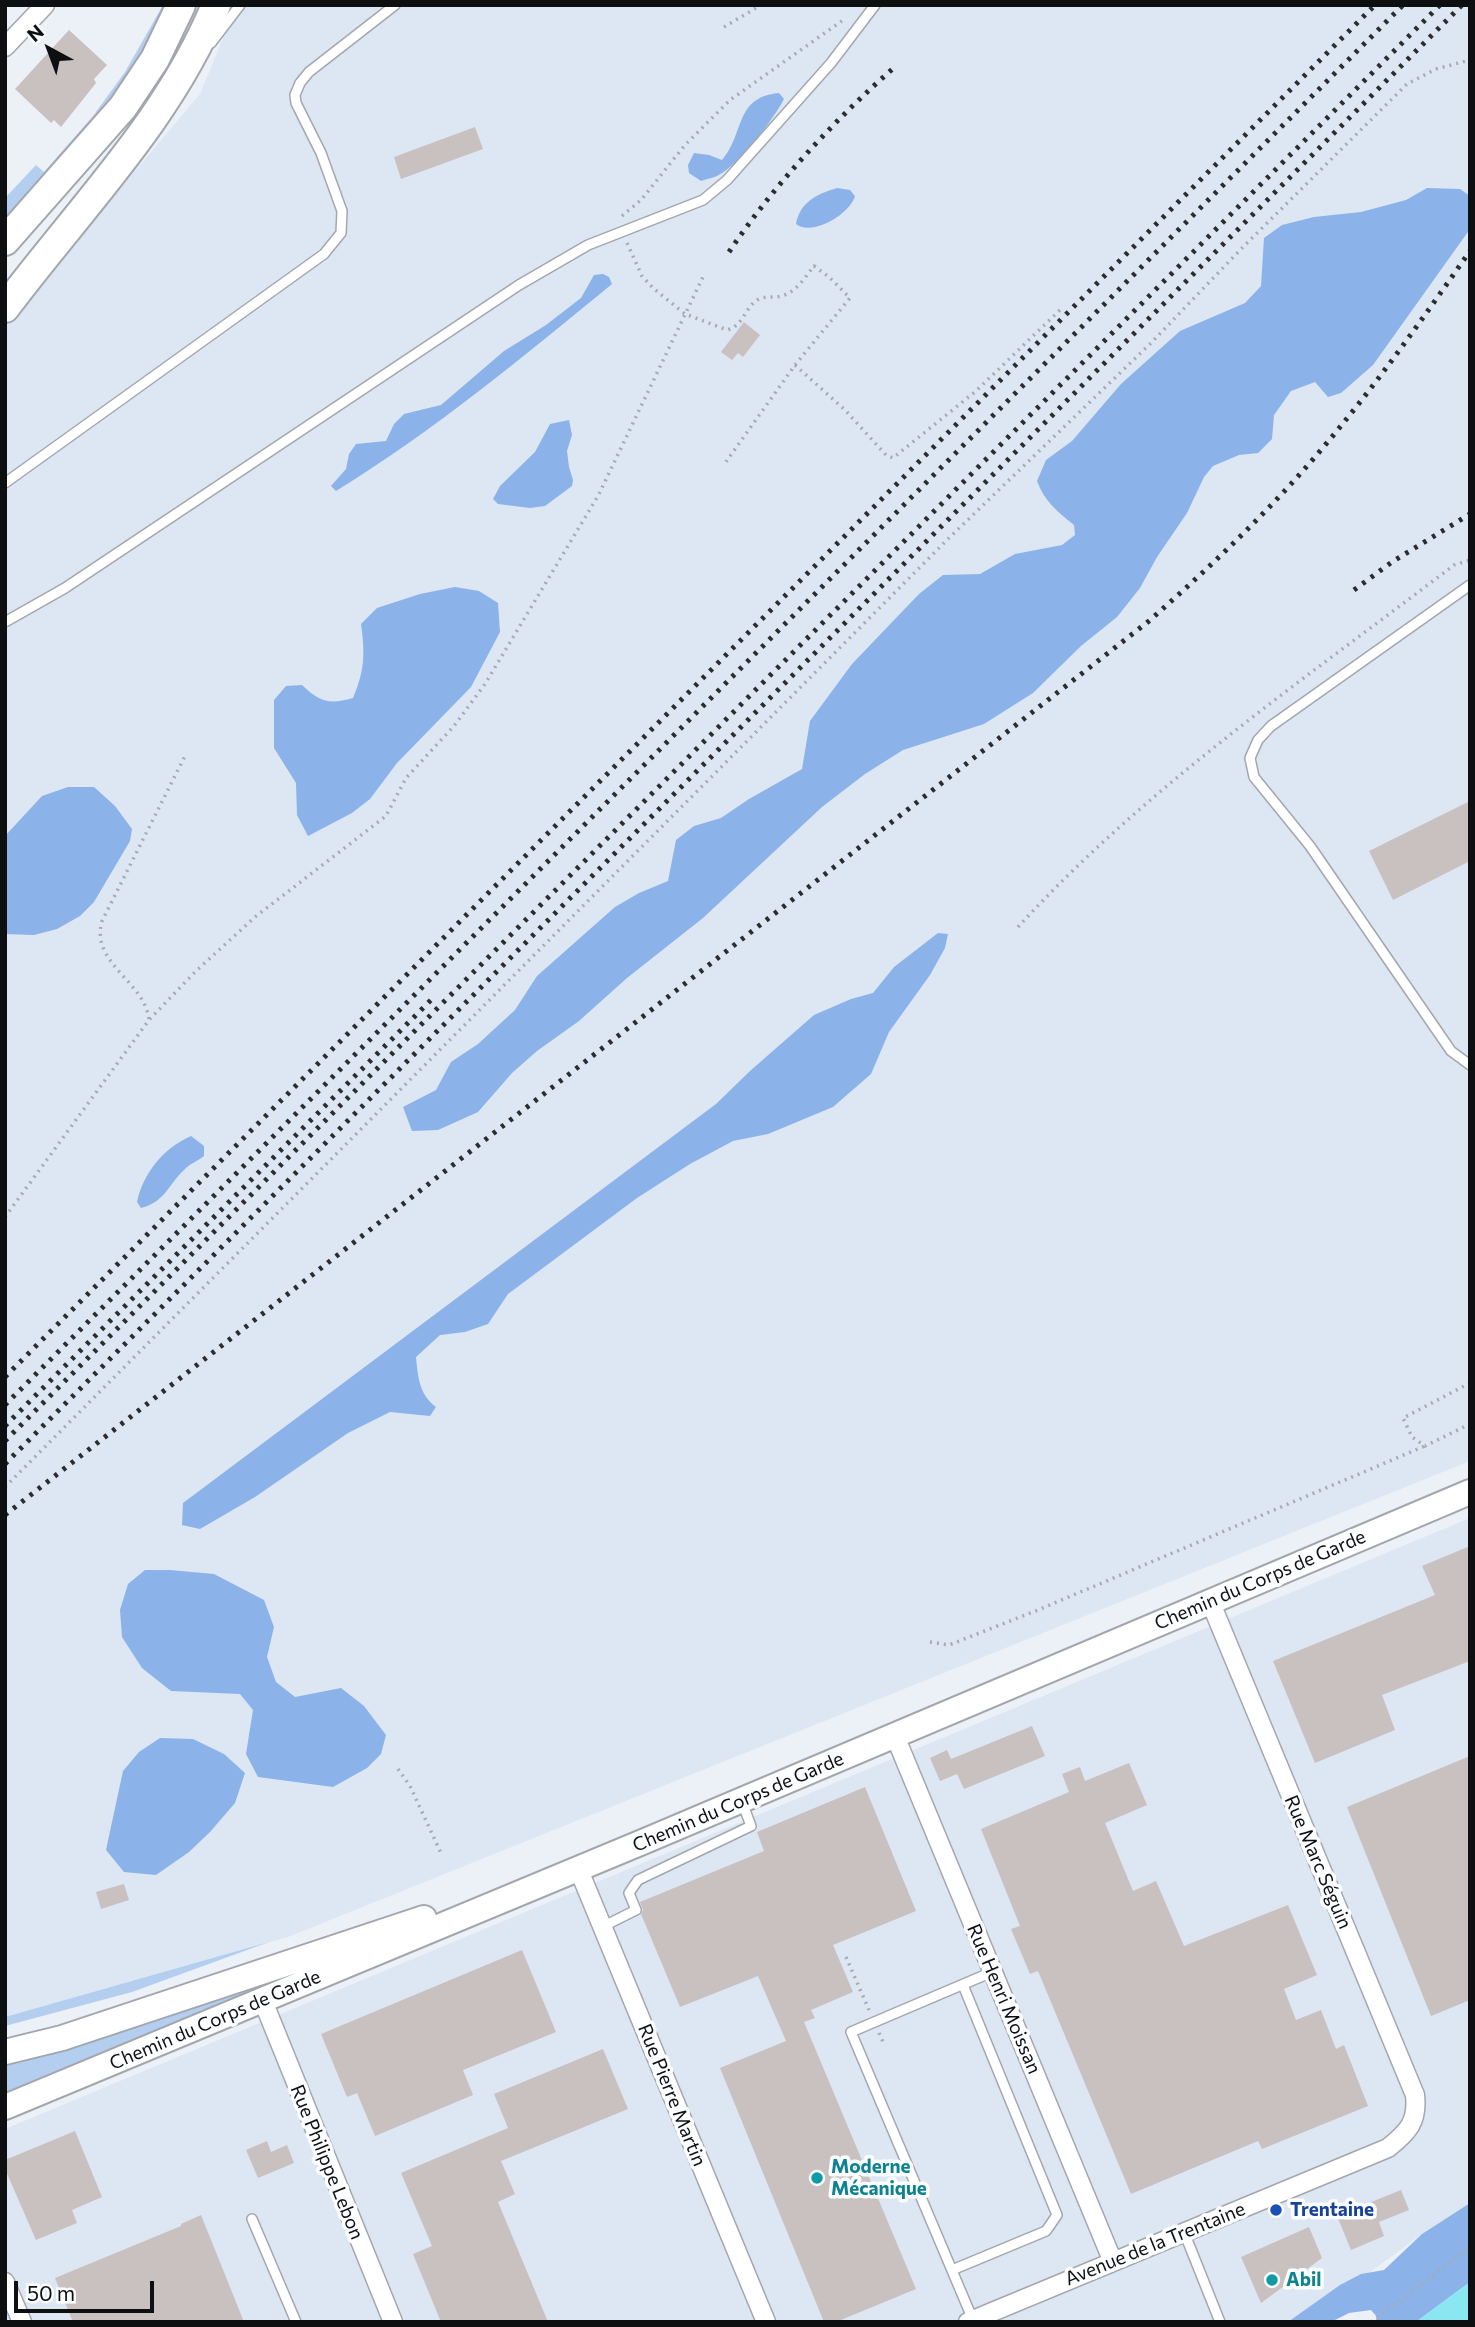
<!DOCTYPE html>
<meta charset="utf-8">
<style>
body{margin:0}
#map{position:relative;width:1475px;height:2327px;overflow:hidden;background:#ecf0f7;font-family:Commissioner,sans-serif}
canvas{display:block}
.frame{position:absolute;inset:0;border:7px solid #0d0f11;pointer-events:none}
.north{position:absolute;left:14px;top:14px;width:70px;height:70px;-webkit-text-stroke:5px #fcfdff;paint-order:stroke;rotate:319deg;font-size:19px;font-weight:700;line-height:28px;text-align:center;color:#0d0f11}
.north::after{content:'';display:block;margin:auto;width:24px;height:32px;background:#0d0f11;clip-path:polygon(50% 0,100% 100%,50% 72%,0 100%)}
.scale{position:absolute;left:14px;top:2281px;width:140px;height:32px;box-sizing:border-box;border:4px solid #0d0f11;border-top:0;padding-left:9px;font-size:21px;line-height:24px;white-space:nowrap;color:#0d0f11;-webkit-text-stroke:5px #fcfdff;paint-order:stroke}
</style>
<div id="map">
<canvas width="1475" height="2327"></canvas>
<div class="frame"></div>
<div class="north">N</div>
<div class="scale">50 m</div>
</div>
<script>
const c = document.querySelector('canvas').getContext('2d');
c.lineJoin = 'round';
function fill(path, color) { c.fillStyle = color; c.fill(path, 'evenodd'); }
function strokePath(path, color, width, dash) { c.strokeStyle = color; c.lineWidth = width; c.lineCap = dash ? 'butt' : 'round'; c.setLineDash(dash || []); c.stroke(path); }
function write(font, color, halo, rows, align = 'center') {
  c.font = font + ' Commissioner,sans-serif'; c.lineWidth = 7; c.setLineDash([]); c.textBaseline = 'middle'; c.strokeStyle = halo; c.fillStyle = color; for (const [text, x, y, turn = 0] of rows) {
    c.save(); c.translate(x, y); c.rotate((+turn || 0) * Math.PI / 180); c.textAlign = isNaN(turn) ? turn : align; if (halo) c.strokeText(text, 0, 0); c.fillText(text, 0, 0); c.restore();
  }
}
fill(new Path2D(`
 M237,5H1470V1461L288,1937L5,2017V325L200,94Z
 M1470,1518V2203L1422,2234L1302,2322H5V2129Z`), '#dde6f3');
fill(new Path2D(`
 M163,5H175L151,54L5,233V198L36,165L44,172L93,116L125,72Z
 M269,1942L132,1992L5,2026V2017Z
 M273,1977L276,1986L5,2097V2065L86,2042Z`), '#b4cef0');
fill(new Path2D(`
 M779,93L784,99C773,120 739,165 717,176C713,178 706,179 701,181L689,173L688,165L694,153L709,155L722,160C745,134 734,97 779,93Z
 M837,188L850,190L855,196C850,214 812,237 796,224C800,202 817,194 837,188Z
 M1427,188L1460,189L1470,196V229L1373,365L1341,393L1328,397L1315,382L1291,391L1274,415L1272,439L1258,453L1239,455L1213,466L1204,477L1187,513L1157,557L1140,588L1117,617L1081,646L1033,693L984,724L903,750L865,774L822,807L703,918L627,978L579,1021L537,1051L512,1073L478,1112L438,1130L412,1131L403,1107L436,1090L451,1062L478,1044L515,1010L537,976L615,907L639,893L668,881L676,840L694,826L721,818L749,799L802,769L810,721L852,664L919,594L943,575L980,574L1015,554L1062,545L1075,535L1074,525C1058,512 1044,501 1037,481L1046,460L1072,441L1121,384L1180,331L1245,303L1261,286L1264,238L1282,225L1314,217L1361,212L1406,200Z
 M603,274L609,277L612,284C523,357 435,430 336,491L331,486L346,469L349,454L356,444L386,441L394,424L404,414L441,405L504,351L546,325L581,298L594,275Z
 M569,420L572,435L567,451L569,467L573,480L572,486L545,506L530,508L498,504L493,499L500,486L535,452L550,424Z
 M455,587L479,591L498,603L500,632L471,687L397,763L370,799L352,813L308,836L297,815L296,783L274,748V700L286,686L302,685C320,702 329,705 353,698C365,670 365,653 361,624L377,608L420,594Z
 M68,787H94L115,806L132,829L130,841L94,902L80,916L57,929L34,935L5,934V836L42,796Z
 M938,933L948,934L945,948L930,975L889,1032L871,1074L833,1107L768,1134L733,1141L690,1164L637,1198L508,1294L488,1324L465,1332L440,1335L416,1357C418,1377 419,1394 436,1407L430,1416L390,1412L348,1433L255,1497L200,1529L182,1525L183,1503L716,1104L750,1071L814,1015L851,999L873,993L894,967Z
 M191,1136L204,1146V1156C198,1161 189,1164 184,1170C168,1185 165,1202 141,1208L137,1202C143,1174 163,1148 191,1136Z
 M145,1570H170L214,1574L264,1600L274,1627L267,1657L276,1682L295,1697L341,1688L364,1706L386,1735L381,1754L367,1768L333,1787L258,1777L246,1754L253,1710L240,1694L171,1691L142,1668L122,1637L120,1610L128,1584Z
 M160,1738L193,1739L224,1754L245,1773L235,1803L210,1832L189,1852L156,1875L124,1872L106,1850L123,1771L139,1752Z
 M1470,2203V2282L1416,2322H1375L1377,2317L1371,2310L1349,2313L1331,2322H1288L1340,2285L1361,2274L1384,2270L1422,2234Z`), '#8bb3e9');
fill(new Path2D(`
 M1470,2282V2322H1416Z`), '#8ae6f1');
fill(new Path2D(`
 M69,30L107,65L94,79L96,83L61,127L54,120L51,123L15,89Z
 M475,127L483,149L401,179L394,157Z
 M744,322L760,335L743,357L738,353L732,360L721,352Z
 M1470,801V861L1393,900L1369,851Z
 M1470,1546V1661L1382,1695L1395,1730L1315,1763L1273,1661L1435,1595L1422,1566Z
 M1032,1726L1045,1756L964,1789L957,1774L940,1781L930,1758L947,1750L951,1759Z
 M1470,1756V2000L1431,2016L1347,1807Z
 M1129,1763L1147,1805L1105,1823L1133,1891L1156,1881L1184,1946L1288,1905L1317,1975L1284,1989L1296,2020L1321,2010L1336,2049L1344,2045L1368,2106L1262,2149L1258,2141L1131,2194L1038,1971L1030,1974L1011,1929L1020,1926L981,1829L1069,1792L1062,1774L1080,1767L1085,1781Z
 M865,1787L916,1911L833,1945L853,1992L811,2010L815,2018L804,2022L916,2289L836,2322H824L720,2068L786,2041L758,1976L680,2007L641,1914L643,1910L640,1902L764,1851L757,1832Z
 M124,1884L129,1900L101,1909L96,1892Z
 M522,1950L556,2032L463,2070L473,2095L375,2136L357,2093L347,2097L321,2034Z
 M603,2049L628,2109L501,2161L515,2194L498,2202L548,2322H441L413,2254L432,2246L401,2173L508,2128L494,2094Z
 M75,2131L102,2197L72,2210L77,2223L36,2240L5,2169V2160Z
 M267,2141L271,2152L287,2145L294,2163L258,2178L246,2150Z
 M1401,2190L1409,2210L1379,2222L1384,2236L1351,2250L1337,2216Z
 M201,2215L244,2322H73L55,2278L181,2226V2224Z
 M1309,2227L1322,2258L1261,2303L1241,2257Z`), '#c9c1bf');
const lane = new Path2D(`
 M211,43L240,5
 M5,483L324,254L341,233L342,211L321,153L296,103L295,95L300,83L309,72L395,5
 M1470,585L1271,726L1258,740L1250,758L1254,777L1310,846L1451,1051L1470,1065
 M5,622L65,588L519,285L588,245L703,200L727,180L831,63L875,5
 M602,1927L636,1910L629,1893L638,1880L751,1826L742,1802
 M252,2219L296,2322
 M1184,2232L1220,2322
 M952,2270L1046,2231L1057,2215L963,1985
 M973,2320L851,2032L992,1972`);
const street = new Path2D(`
 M5,47L45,5
 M895,1736L1113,2262
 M578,1868L766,2322
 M263,2001L393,2322
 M5,2282L22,2322
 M968,2322L1388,2148C1408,2132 1418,2122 1415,2095L1210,1601`);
const secondary = new Path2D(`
 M5,2052L62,2038L424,1918
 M5,2107L645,1841L1470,1492`);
const primary = new Path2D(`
 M5,241L123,107L155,59L181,5
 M5,308C79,209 169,120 216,5`);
strokePath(lane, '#a3a7ad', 12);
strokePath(street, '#a3a7ad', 21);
strokePath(secondary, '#a3a7ad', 28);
strokePath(primary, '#a3a7ad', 32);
strokePath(new Path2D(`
 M724,27L761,5
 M622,216L641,200L685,145L730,100L846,18
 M627,243L642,276L653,288L685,314L727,330C744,326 745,306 759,299C765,296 774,298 781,296C796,293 805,277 814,266L829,277L850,298L795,365L723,466
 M795,365L845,410L886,455L893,458L976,391L1061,309
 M1018,927C1146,787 1305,679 1454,565L1470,560
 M149,1019C144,981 90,963 102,921L185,756
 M5,1217L149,1020L195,972L255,917L386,816L406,778L454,726L485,684L598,496L703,277
 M1470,1383L1403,1418L1412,1437L1425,1446L1470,1424
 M5,1487L949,538L1150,344L1243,247L1407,84L1436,69L1470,60
 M930,1642L949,1645L1038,1610L1425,1446
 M398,1769L410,1786L441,1853
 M846,1957L869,2010
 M879,2033L884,2044
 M1371,2322L1470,2248`), '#a7abb0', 3.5, [2, 5]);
strokePath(lane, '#fff', 9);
strokePath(street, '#fff', 18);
strokePath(secondary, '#fff', 24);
strokePath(primary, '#fff', 28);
strokePath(new Path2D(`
 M729,252C773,186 836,118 896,66
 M1354,590L1392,562L1470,514
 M5,1377L1375,5
 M5,1405L1403,5
 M5,1426L431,1000
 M5,1441L1440,5
 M5,1464L1462,5
 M5,1515L1149,621C1217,561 1283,498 1340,427C1386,371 1428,311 1470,251`), '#2a2c2e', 5, [3.5, 7]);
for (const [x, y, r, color] of [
 [817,2178,7,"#0f9aa8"],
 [1276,2210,7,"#1a4fb4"],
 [1272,2280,7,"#0f9aa8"]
]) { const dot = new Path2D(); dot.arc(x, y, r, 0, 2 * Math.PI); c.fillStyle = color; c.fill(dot); strokePath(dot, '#fcfdff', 2.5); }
write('19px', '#0d0f11', '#fcfdff', [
 ["Chemin du Corps de Garde",1260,1580,-23],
 ["Chemin du Corps de Garde",738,1802,-23],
 ["Rue Marc Séguin",1318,1862,67],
 ["Rue Henri Moissan",1004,1999,67],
 ["Chemin du Corps de Garde",215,2020,-23],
 ["Rue Pierre Martin",672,2095,68],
 ["Rue Philippe Lebon",327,2162,68],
 ["Avenue de la Trentaine",1155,2244,-22]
]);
write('bold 19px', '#0d838f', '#fcfdff', [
 ["Moderne",831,2167],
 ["Mécanique",831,2189],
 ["Abil",1286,2280]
], 'left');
write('bold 19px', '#164399', '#fcfdff', [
 ["Trentaine",1290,2210]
], 'left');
</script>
